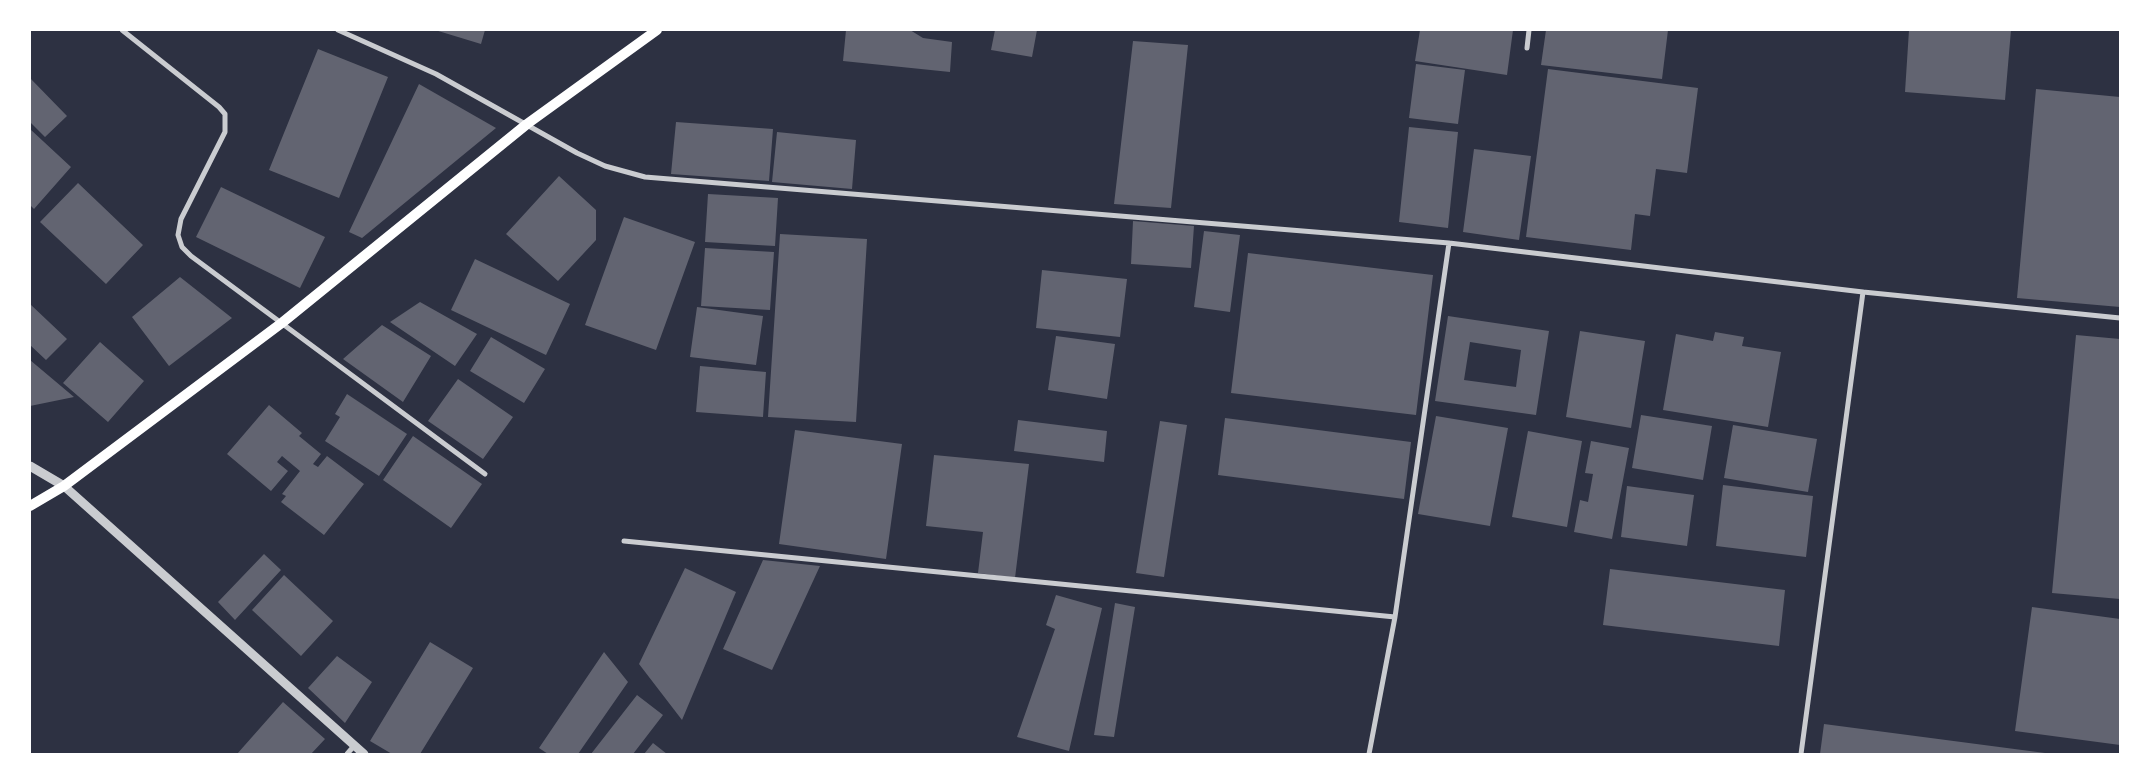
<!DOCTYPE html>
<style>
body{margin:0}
#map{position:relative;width:2150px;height:784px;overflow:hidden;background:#2d3142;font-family:Manrope,sans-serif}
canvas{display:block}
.frame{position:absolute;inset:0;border:31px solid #fff;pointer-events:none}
</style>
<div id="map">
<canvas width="2150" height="784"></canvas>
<div class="frame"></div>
</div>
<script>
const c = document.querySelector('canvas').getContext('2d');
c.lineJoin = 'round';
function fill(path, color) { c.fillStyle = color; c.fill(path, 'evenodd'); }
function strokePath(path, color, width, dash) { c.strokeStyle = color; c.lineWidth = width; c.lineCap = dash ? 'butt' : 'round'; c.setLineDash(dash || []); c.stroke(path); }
fill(new Path2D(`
 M435,30H485L481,44Z
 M846,30H910L923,38L952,42L950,72L843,61Z
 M995,30H1037L1032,57L991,50Z
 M1420,30H1513L1507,75L1415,61Z
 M1546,30H1668L1662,79L1541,65Z
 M1909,30H2011L2005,100L1905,92Z
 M1133,41L1188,45L1171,208L1114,204Z
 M318,49L388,77L339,198L269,170Z
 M1416,64L1465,70L1458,124L1409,118Z
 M1548,69L1698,88L1687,173L1656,169L1650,216L1635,214L1631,250L1526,237Z
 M30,78L67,116L45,137L30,122Z
 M419,84L496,128L362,238L349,232Z
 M2036,89L2120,97V307L2017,298Z
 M676,122L773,129L769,181L671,174Z
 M1409,127L1458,132L1448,228L1399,222Z
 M30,129L71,167L34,209L30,205Z
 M777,132L856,140L852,189L772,182Z
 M1474,149L1531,156L1519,240L1463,232Z
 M559,176L596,210V240L558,281L506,234Z
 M78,183L143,245L106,284L40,222Z
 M221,187L325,237L300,288L196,237Z
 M708,194L778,198L775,246L705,242Z
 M624,217L695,242L656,350L585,325Z
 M1133,221L1194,226L1191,268L1131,264Z
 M1204,231L1240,235L1230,312L1194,307Z
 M780,234L867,239L856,422L768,417Z
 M705,248L774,252L770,310L701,306Z
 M1248,253L1433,275L1416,415L1231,393Z
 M475,259L570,304L546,355L451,310Z
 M1042,270L1127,279L1120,337L1036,328Z
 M180,277L232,318L169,366L132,317Z
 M420,302L477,334L455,366L390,322Z
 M30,304L67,339L46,360L30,345Z
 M697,307L763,316L756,365L690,357Z
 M1448,316L1549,331L1536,415L1435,401ZM1470,342L1521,350L1516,387L1464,380Z
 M382,325L431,356L403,402L343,359Z
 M1580,331L1645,341L1631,428L1566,417Z
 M1715,332L1744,337L1742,346L1781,352L1768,427L1663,410L1676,334L1713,341Z
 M2076,335L2120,339V599L2052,593Z
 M1056,336L1115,344L1107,399L1048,390Z
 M491,337L545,369L524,403L470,371Z
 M100,342L144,381L108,422L63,383Z
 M30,360L74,397L30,406Z
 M700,366L766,372L763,417L696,412Z
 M458,379L513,417L483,459L428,421Z
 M347,394L407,434L379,476L325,441L340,417L335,414Z
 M269,405L302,433L299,436L321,454L313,464L318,467L327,456L364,484L324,535L281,502L286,496L282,494L300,471L282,456L277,462L288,471L271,491L227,454Z
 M1641,415L1712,426L1703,480L1632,468Z
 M1436,416L1508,428L1490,526L1418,514Z
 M1225,418L1411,442L1404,499L1218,475Z
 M1018,420L1107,431L1104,462L1014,451Z
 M1160,421L1187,425L1164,577L1136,573Z
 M1733,425L1817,439L1808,492L1724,478Z
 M795,430L902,444L886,559L779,544Z
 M1528,431L1582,441L1567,527L1512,517Z
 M413,436L482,484L451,528L383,480Z
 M1591,441L1629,448L1612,539L1574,532L1580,500L1588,502L1593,474L1585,473Z
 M934,455L1029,464L1015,578L978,573L983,532L926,526Z
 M1723,485L1813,496L1806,557L1716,546Z
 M1627,486L1694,495L1687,546L1621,537Z
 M264,554L281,570L235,620L218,602Z
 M763,560L820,566L772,670L723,649Z
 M685,568L736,592L682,720L639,664Z
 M1610,569L1785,590L1779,646L1603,625Z
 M284,575L333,621L301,656L252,610Z
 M1056,595L1102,608L1069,751L1017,737L1055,629L1046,625Z
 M1115,603L1135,607L1114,737L1094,735Z
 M2032,607L2120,619V745L2015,731Z
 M430,642L473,668L420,754H392L370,741Z
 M604,652L628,682L578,754H548L539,748Z
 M337,656L372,682L345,723L308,688Z
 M637,695L663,715L633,754H591Z
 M283,702L325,739L311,754H237Z
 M1824,724L2045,753V754H1820Z
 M653,743L667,754H644Z`), '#626471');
strokePath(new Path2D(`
 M122,30L219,107L225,114V132L181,219L178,235L182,247L191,256L485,474
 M338,30L436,74L577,153L605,166L645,177L1449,243L1863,292L2120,318
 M1527,48L1529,30
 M624,541L1395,617
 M347,754L354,746
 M1369,754L1395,617L1449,243
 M1801,754L1863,292`), '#caccd0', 5);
strokePath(new Path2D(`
 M30,466L64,486L364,754`), '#caccd0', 9);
strokePath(new Path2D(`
 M30,506L64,486L283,322L527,124L657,30`), '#fff', 10);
</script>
